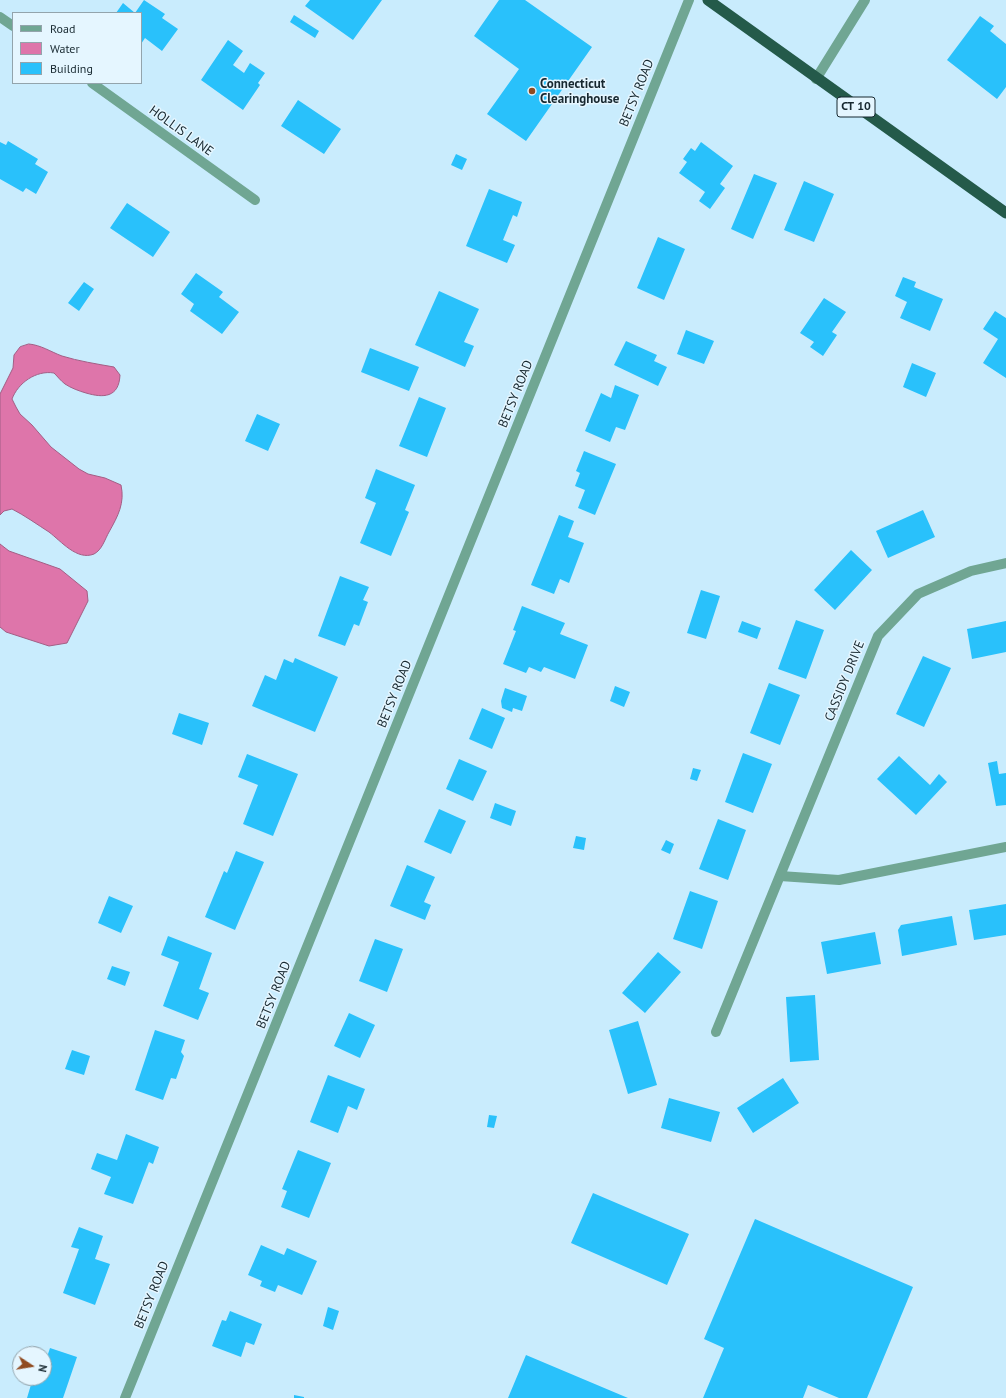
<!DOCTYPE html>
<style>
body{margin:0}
#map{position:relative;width:1006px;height:1398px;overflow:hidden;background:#c9ecfd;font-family:"PT Sans",sans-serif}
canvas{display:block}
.legend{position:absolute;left:12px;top:12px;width:130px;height:72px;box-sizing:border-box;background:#e5f6ff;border:1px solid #93a4ac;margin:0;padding:5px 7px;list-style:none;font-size:12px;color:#172830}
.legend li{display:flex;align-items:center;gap:8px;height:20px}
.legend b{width:20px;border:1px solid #93a4ac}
.north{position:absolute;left:12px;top:1346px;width:40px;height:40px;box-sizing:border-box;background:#e5f6ff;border:1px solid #93a4ac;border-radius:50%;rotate:102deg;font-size:11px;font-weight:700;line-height:16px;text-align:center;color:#172830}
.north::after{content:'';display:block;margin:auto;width:14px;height:18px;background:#904b20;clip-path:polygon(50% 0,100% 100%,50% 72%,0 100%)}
</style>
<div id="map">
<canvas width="1006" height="1398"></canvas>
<ul class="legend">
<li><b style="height:5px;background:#70a693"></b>Road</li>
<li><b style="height:11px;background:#de75aa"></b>Water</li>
<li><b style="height:11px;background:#29c1fb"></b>Building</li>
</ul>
<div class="north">N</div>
</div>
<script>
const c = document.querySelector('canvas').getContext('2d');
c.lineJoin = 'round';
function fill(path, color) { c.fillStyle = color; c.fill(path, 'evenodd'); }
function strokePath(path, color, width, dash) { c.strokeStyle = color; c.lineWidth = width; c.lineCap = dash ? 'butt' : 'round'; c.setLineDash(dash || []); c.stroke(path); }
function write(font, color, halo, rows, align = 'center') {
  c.font = font + ' "PT Sans",sans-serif'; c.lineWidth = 3; c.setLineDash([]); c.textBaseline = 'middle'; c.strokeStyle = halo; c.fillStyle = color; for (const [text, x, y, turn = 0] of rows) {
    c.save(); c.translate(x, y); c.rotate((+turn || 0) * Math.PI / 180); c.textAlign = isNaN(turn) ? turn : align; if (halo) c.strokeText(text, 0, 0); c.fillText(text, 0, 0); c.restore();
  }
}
const water = new Path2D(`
 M29,344C41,345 51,352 62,356C78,361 97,364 114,367L120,375C119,398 103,398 86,393C79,391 71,388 65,384C61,381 58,377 54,373C36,370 18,383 12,399L16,407L20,414L32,425L51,447L79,469L88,474L105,478L121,485C125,503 118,516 109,532C105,539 102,550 94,554C77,561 61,541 49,532C38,525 24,515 12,509L4,511L0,515V394L13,368L14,355L20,347Z
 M0,544L9,551L60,569L87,591L88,601L67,643L49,646L6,632L0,627Z`);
fill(water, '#de75aa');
strokePath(water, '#a25e85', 1);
fill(new Path2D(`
 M144,0L165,14L162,18L178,29L162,51L145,38L141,44V13H116L123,3L135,13Z
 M310,0H382L353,40L305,6Z
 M499,0H525L592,47L526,141L487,114L519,69L474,36Z
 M294,15L319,31L315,38L290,22Z
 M980,16L994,26L990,31L1006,44V87L997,99L947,60Z
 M228,40L243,51L233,65L244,73L250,63L265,73L258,83L260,85L243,110L201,80Z
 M298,100L341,129L324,154L281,126Z
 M8,141L38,159L35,164L48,172L36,194L26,188L23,192L0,179V142L6,145Z
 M701,142L733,166L720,184L725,188L710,209L699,201L705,192L679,173L687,162L683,159L691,148L695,151Z
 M456,154L467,159L462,170L451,165Z
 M754,174L777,183L753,239L731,229Z
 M804,181L834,194L814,242L784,230Z
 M489,189L522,202L517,217L513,215L503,240L515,245L507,263L466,246Z
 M127,203L170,232L153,257L110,228Z
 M658,237L685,249L664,300L637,288Z
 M196,273L223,292L219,297L239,312L222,334L190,311L194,304L181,294Z
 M903,277L916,282L914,287L943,299L930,331L900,318L907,302L895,296Z
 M84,282L94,289L79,311L68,303Z
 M439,291L479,309L464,342L474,346L465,367L415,345Z
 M824,298L846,312L832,332L837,335L823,356L810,347L814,342L800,333Z
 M995,311L1006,318V378L983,363L998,339L983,329Z
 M686,330L714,341L704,364L677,354Z
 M626,341L657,355L654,361L667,367L658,386L614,365Z
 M370,348L419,367L409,391L361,372Z
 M912,363L936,373L926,397L903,387Z
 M615,385L639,395L625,430L616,427L610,442L585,431L601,393L611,398Z
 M419,397L446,408L427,457L399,446Z
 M257,414L280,424L268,451L245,441Z
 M584,451L616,464L595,515L578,508L585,490L575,486L580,473L576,471Z
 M376,469L415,485L405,510L409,512L391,556L360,543L376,503L365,498Z
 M923,510L935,537L888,558L876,531Z
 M559,515L574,521L568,537L584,543L569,583L560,579L554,594L531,585Z
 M851,550L872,570L835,610L814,590Z
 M340,576L369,587L363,600L368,602L359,626L354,624L345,646L318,636Z
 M701,590L720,596L706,639L687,633Z
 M522,606L565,623L560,634L588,645L575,679L544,667L541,672L529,667L526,673L503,664L516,631L513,630Z
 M796,620L824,630L806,679L778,669Z
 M742,621L761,628L757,639L738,632Z
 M1006,621V652L972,659L967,629Z
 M923,656L951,668L924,727L896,714Z
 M295,658L338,677L315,732L252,706L265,675L276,680L284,659L293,663Z
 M769,683L800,695L780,745L750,733Z
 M615,686L630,692L624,707L610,701Z
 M505,688L527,696L522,711L513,708L512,712L502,708L501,701Z
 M482,708L505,718L492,749L469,739Z
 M179,713L209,723L202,745L172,734Z
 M743,753L772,764L753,813L725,802Z
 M247,754L298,774L273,836L243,824L258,785L238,777Z
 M899,756L930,785L939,774L947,782L916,815L877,779Z
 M459,759L487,771L473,801L446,789Z
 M997,761L999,774L1006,773V805L996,806L988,763Z
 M693,768L701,770L697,781L690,779Z
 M495,803L516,811L511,826L490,818Z
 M439,809L466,821L451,854L424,842Z
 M718,819L746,830L728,880L699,869Z
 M576,836L586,838L584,850L573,848Z
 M666,840L674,844L670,854L661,850Z
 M236,851L264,862L235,930L205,917L224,871L227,873Z
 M407,865L435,877L424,902L431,905L425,920L390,906Z
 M690,891L718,901L702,949L673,939Z
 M109,896L133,906L121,933L98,923Z
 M1006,904V935L974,940L969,910Z
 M952,916L957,945L902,956L898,930L901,925Z
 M875,932L881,964L827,974L821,942Z
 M168,936L212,953L199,989L209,993L198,1020L163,1006L179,962L161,955Z
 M375,939L403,949L387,992L359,981Z
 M658,952L681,972L645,1013L622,993Z
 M112,966L130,972L125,986L107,979Z
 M815,995L819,1060L790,1062L786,997Z
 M349,1013L375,1025L360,1058L334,1046Z
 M638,1021L657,1085L628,1094L609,1030Z
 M155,1030L185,1040L181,1052L184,1056L176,1079L171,1078L163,1100L135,1090Z
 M72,1050L90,1056L84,1075L65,1069Z
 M328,1075L365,1089L357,1110L348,1106L338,1133L310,1122Z
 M783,1078L799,1103L753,1133L737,1108Z
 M669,1098L720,1112L711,1142L661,1128Z
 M489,1115L497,1116L494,1128L487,1127Z
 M126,1134L159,1147L153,1164L149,1162L133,1204L104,1194L111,1177L91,1169L97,1153L117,1160Z
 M298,1150L331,1163L309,1218L281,1207L287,1191L282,1189Z
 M593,1193L689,1234L667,1285L571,1243Z
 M755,1219L913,1287L867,1398H839L808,1385L803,1398H703L724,1348L704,1339Z
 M79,1227L103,1236L95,1259L110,1264L95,1305L63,1293L79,1249L71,1247Z
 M261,1245L284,1255L287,1248L317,1261L302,1295L278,1285L275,1292L260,1286L262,1281L248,1275Z
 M328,1307L339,1311L333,1330L323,1326Z
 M230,1311L262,1324L254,1345L246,1342L241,1357L212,1346L222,1320L226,1321Z
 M50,1348L77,1357L63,1398H27L33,1378H44V1366Z
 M526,1355L628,1398H508Z
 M294,1395L304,1397V1398H294Z`), '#29c1fb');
strokePath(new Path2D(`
 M0,17L13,26
 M816,79L865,0
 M92,83L255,200
 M780,876L839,880L1006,847
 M716,1032L878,636L918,594L971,571L1006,563
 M125,1398L689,0`), '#70a693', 10);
strokePath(new Path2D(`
 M708,0L1006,213`), '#245a4a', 11);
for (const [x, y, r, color] of [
 [532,91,4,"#904b20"]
]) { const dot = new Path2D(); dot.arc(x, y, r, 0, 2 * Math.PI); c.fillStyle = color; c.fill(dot); strokePath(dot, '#e5f6ff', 1.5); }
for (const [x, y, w] of [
 [856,107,38]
]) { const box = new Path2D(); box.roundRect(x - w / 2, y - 10, w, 20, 3); c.fillStyle = '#e5f6ff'; c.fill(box); strokePath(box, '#172830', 1); }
write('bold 12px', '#172830', null, [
 ["CT 10",856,107]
]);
write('bold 13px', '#172830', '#e5f6ff', [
 ["Connecticut",540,84],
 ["Clearinghouse",540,99]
], 'left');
write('13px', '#172830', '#e5f6ff', [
 ["BETSY ROAD",637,93,-68],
 ["HOLLIS LANE",181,131,36],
 ["BETSY ROAD",516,394,-68],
 ["CASSIDY DRIVE",845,681,-68],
 ["BETSY ROAD",395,694,-68],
 ["BETSY ROAD",274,995,-68],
 ["BETSY ROAD",152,1295,-68]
]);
</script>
